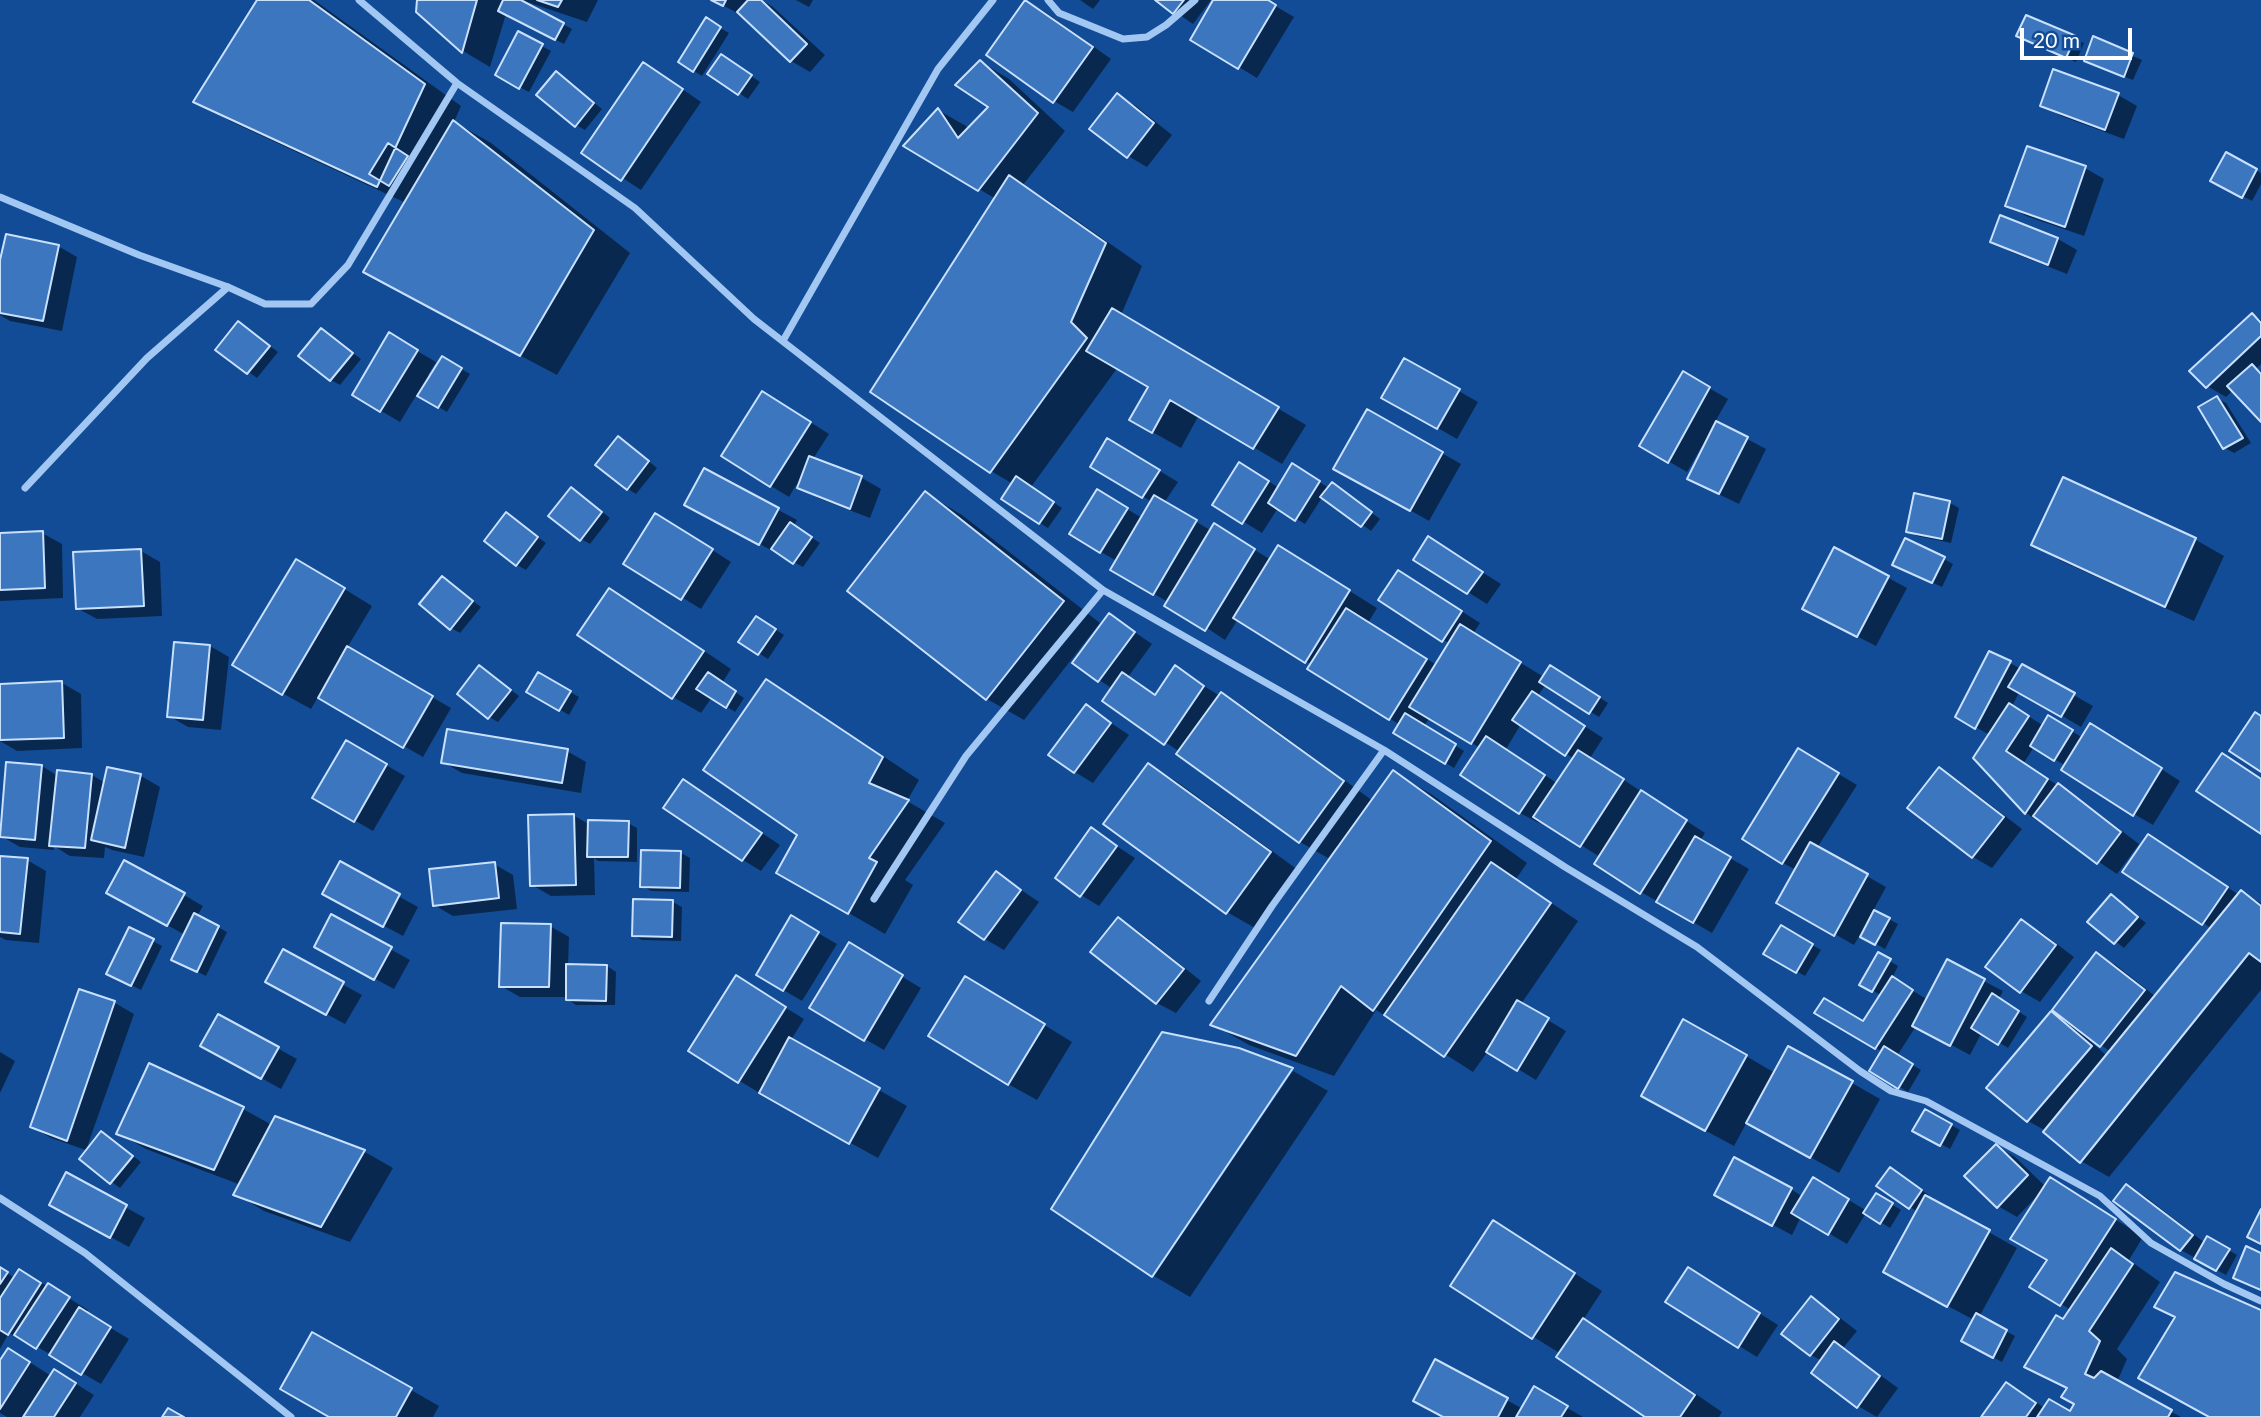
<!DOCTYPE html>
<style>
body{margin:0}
#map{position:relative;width:2261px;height:1417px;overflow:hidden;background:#124c96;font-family:Lato,sans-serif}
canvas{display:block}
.scale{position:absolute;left:2020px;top:28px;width:112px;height:32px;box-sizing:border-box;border:4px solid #fff;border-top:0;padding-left:9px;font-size:21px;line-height:24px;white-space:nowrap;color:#fff;-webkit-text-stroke:5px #124c96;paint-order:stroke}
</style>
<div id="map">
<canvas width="2261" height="1417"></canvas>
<div class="scale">20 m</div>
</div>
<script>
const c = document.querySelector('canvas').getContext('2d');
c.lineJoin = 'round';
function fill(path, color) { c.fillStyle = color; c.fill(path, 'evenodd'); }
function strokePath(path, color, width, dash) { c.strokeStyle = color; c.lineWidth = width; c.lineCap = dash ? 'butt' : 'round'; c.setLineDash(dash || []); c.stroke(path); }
fill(new Path2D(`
 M259,0H314L461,106L454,122L491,143L630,253L557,375L402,293L406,203L232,122L195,101Z
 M419,0H598L587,22L524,1L523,3L572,29L564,44L506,14L490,67L463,51L418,11Z
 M713,0H762L773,7L825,55L810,72L791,61L743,16Z
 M796,0H813L809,7Z
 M1080,0H1100L1093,9Z
 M1158,0H1211L1193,24Z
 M1215,0H1265L1294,17L1257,78L1192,39Z
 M1026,1L1045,12L1111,59L1073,112L1054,101Z
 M2027,17L2084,43L2076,62L2027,41Z
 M706,20L729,33L702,76L694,71Z
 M519,34L551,51L529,92L497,75Z
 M2094,39L2142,60L2133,80L2095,65Z
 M731,62L760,82L748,99L710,74Z
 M981,62L1009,79L1065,131L1023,185L1046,199L1142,266L1121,315L1306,425L1282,464L1199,415L1181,448L1131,420L1150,386L1118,367L1031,487L1062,508L1048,528L1040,523L1013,484L991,471L996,199L906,146L938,110L966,126L969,130L990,107Z
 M662,75L701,102L641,190L583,152Z
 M565,79L602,109L585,130L576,125Z
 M1117,95L1136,106L1172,135L1147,167L1128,156Z
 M2118,95L2137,106L2124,139L2061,116L2042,105Z
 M2227,154L2261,173V184L2252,201L2213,180Z
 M2085,168L2104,179L2084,236L2026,216L2007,205Z
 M2001,217L2058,239L2077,250L2067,274L2011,252L1992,241Z
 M58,246L77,257L62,331L10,321L0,315V268Z
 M2252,315L2261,320V364L2256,369L2261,371V420L2233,390L2226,397L2207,386Z
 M239,323L278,352L257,378L218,349Z
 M321,330L361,359L340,385L331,380Z
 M390,335L436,362L428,375L431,377L442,358L470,374L447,412L417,394L400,422L354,395Z
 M1404,360L1478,402L1457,439L1384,397Z
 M1683,373L1728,399L1715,422L1766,449L1739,504L1708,489L1704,447L1702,446L1687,472L1642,446Z
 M2217,398L2226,403L2251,443L2234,453L2225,448Z
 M782,404L829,434L813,459L862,478L881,489L870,518L818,498L796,485L789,497L771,486Z
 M1368,411L1461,464L1429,521L1336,468Z
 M627,443L657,468L636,494L628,489Z
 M1127,451L1178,482L1164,503L1212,531L1234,537L1271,560L1306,564L1377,608L1368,623L1437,665L1450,644L1381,600L1418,583L1480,623L1473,634L1544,677L1560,672L1608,703L1599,717L1546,684L1538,696L1603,738L1590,758L1705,833L1700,841L1749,869L1712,933L1641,892L1600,857L1541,820L1539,823L1520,813L1463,774L1480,748L1430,717L1424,726L1464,751L1454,768L1396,733L1400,725L1309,668L1312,665L1238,619L1225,640L1168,602L1113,570L1117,561L1101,552L1117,503L1142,518L1152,502L1092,466ZM1521,724L1574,759L1558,784L1506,749Z
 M1293,466L1329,488L1341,490L1380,519L1371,531L1323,496L1305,524L1278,508L1262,533L1215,504L1259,475L1279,488Z
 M704,470L797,520L794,526L820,543L803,567L705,515Z
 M2063,479L2196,540L2224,556L2194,621L2061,561L2033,544Z
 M925,493L962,515L1100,623L1024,720L987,699L849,590Z
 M580,494L610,518L590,544L581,539Z
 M1950,503L1959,508L1951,543L1917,536L1908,531Z
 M507,515L546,543L526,570L517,565Z
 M675,526L731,562L701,609L626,563Z
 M42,533L62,544L63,598L0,601V534Z
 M1835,549L1907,588L1876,646L1823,619Z
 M1447,550L1501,584L1487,604L1415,559Z
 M141,551L160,562L162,616L97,619L77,608Z
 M1944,559L1953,564L1942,587L1903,569Z
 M325,577L372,606L347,648L451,708L423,757L318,697L311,709L282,693Z
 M442,578L481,607L460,633L451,628Z
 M610,590L638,606L731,669L722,683L744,698L735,712L712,697L701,713L673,697Z
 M1110,615L1152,644L1128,677L1157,695L1175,668L1220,696L1221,694L1250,711L1373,801L1394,773L1431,794L1527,863L1516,879L1578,921L1521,1004L1566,1031L1536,1080L1488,1051L1473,1072L1376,1010L1334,1076L1249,1045L1212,1024L1339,848L1337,846L1328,858L1300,842L1180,752L1104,701L1113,689L1099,680Z
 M765,623L784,635L768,659L741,642Z
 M210,646L229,657L221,730L188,727L169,716Z
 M2010,663L2021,669L2023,666L2093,706L2081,727L2020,691L2012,706L2044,726L2049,717L2083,738L2110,736L2180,781L2153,825L2134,814L2066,766L2034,747L2023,764L2077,797L2139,844L2117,874L2026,813L1975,758L1990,735L1957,717Z
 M480,667L519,696L498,722L489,717Z
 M538,674L579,697L569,715L528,691Z
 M766,681L803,703L919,780L907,801L945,823L905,880L913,885L885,934L778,872L800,834Z
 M62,683L81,694L82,748L17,751L0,741V685Z
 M1086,706L1129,735L1093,783L1075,772Z
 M346,742L405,776L373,831L314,797Z
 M567,751L586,762L581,793L462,773L443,762Z
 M1817,761L1857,785L1817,848L1886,887L1873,911L1898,924L1885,949L1860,935L1854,945L1778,902L1796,870L1783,863Z
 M1148,765L1176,781L1298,870L1255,928L1227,912Z
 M42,766L58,776L92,775L105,783L141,776L160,787L144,857L112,850L105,847L104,858L70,856L54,846V850L20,847L1,836Z
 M1939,769L1958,780L2022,829L1992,868L1973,857L1909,808Z
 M683,781L780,845L761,871L743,860Z
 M573,815L590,825L628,823L637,828V862L598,861L594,858L595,895L551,896L532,885Z
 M1092,830L1135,858L1099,906L1081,895Z
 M2167,847L2239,895L2241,892L2261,903V990L2109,1177L2081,1161L2046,1131L2028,1121L1989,1088L2051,1014L2069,1024L2097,955L2116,965L2156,997L2211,928L2125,872ZM2091,1038L2111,1052L2107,1056L2089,1040Z
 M681,853L690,858L689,892L651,891L642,886Z
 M0,858L27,860L46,871L39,943L6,940L0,937Z
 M340,864L418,907L403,936L343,904Z
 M494,864L513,875L517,909L453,916L434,905Z
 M996,873L1039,902L1004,950L985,939Z
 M184,895L203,906L197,916L227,932L206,976L182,964L185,935L128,903Z
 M2111,896L2146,923L2124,948L2090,922Z
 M673,902L682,907L681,941L642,940L633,935Z
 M332,917L410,960L394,989L335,957Z
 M792,918L837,944L802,1001L758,975Z
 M1118,919L1137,930L1201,981L1176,1013L1157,1003Z
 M2022,921L2041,932L2074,957L2040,1002L2021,991Z
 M550,926L569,937L568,966H607L616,972L615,1005H576L567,999V997H520L501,986Z
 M1781,927L1821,950L1805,976L1765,953Z
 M130,929L162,946L141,990L117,978Z
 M849,945L921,988L884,1050L811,1008Z
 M284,952L362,995L345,1024L286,992Z
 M1879,955L1898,966L1892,978L1928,1000L1947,962L2003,991L1999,999L2027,1017L2008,1048L1982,1032L1970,1055L1916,1026L1897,1056L1921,1070L1908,1092L1872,1070L1883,1052L1816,1013L1864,1023L1882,996L1862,984Z
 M755,989L804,1019L791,1040L907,1106L878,1158L758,1092L690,1051Z
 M80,991L115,1003L134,1014L86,1150L51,1138L32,1127Z
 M994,994L1072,1042L1037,1100L1008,1084Z
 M219,1016L297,1059L281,1089L222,1056Z
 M0,1052L15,1061L0,1093Z
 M1746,1056L1775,1073L1852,1083L1880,1099L1839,1173L1747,1122L1734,1146L1671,1112Z
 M1293,1071L1328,1091L1190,1297L1154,1276Z
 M243,1109L272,1125L275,1118L365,1152L393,1168L350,1242L264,1211L236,1194L241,1185L146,1149L118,1133Z
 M1925,1111L1960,1130L1950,1149L1915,1130Z
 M102,1133L141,1162L120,1188L81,1159Z
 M1996,1146L2015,1157L2046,1187L2079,1196L2143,1237L2129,1260L2160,1282L2117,1349L2127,1359L2117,1382L2181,1417H1983L2006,1384L2045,1408L2071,1413L2076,1404L2069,1390L2026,1366L2071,1310L2031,1286L2049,1259L2040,1193L2017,1217L1998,1206Z
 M1899,1174L1930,1196L1928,1198L2017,1248L1979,1317L2015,1336L2002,1362L1963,1341L1974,1320L1914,1288L1918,1212L1910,1207Z
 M67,1175L145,1218L129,1247L70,1215Z
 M2127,1186L2146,1197L2205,1243L2208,1238L2237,1255L2226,1275L2181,1250L2116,1201Z
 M1791,1189L1803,1197L1832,1190L1867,1211L1877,1195L1901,1210L1890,1228L1866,1213L1847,1244L1801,1217L1792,1235L1735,1205Z
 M1521,1239L1602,1291L1583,1320L1611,1336L1722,1412L1719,1417H1648L1561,1354L1452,1286Z
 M0,1269L15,1278L20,1271L67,1297L88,1310L86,1313L129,1339L101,1384L29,1342L28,1344L9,1333L0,1349Z
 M1707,1280L1778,1325L1757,1357L1739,1346Z
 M1811,1299L1830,1310L1857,1331L1843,1348L1898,1388L1877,1417L1858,1406L1822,1361L1811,1355Z
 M313,1334L439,1406L433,1417H332Z
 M28,1361L51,1376L73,1382L94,1395L80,1417H7L0,1413V1364Z
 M1436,1361L1523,1409L1534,1389L1583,1417H1445Z`), '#0007');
const building = new Path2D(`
 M257,0H309L425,84L377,187L193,102Z
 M417,0H477L462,53L416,12Z
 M503,0H521L564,23L555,40L498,11Z
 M537,0H562L558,7Z
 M711,0H726L723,6Z
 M748,0H761L807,44L790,62L737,12Z
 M1025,0L1093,47L1053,103L986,55Z
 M1155,0H1184L1173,14Z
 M1213,0H1268L1276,5L1238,69L1190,40Z
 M2026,15L2076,36L2066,58L2016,36Z
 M706,17L721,27L693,72L678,62Z
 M518,31L543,44L519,89L495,75Z
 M2093,36L2133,53L2124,77L2084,61Z
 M721,54L752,75L738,95L707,74Z
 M980,60L1038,113L978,191L903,146L938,108L958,138L988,107L955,85Z
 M643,62L683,89L621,181L581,153Z
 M2053,69L2119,93L2105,130L2040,106Z
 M556,71L594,103L575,127L536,95Z
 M1117,93L1154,123L1127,158L1089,129Z
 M453,120L594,230L520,356L363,272Z
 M388,143L408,156L389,186L369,174Z
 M2027,146L2086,166L2065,227L2005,206Z
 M2226,152L2257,169L2242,198L2210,181Z
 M1009,175L1106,243L1071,322L1087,338L990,473L870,392Z
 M2000,215L2058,238L2048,265L1990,242Z
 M6,234L59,245L43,321L0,313V260Z
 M1112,308L1279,407L1253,449L1170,400L1152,433L1129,420L1148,387L1086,351Z
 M2252,313L2261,323V336L2206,388L2189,371Z
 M238,321L270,346L247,374L215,350Z
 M321,328L353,353L330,381L298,356Z
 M389,332L418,350L380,412L352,395Z
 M442,356L462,368L438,408L417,396Z
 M1404,358L1460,389L1437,429L1381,398Z
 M2252,364L2261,374V422L2227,386Z
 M1683,371L1710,387L1668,463L1639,446Z
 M762,391L811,422L770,487L721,456Z
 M2217,396L2243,438L2223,449L2198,407Z
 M1367,409L1443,452L1410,511L1333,469Z
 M1716,421L1748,437L1719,494L1687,479Z
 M618,436L649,461L627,490L595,465Z
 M1107,438L1160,470L1142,498L1090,467Z
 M809,456L862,476L850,509L797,488Z
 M1239,462L1269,481L1242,524L1212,505Z
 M1292,463L1320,481L1295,521L1268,503Z
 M704,468L779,508L759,545L684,505Z
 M1016,476L1054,502L1039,524L1001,499Z
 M2063,477L2196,538L2165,607L2031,545Z
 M1332,482L1372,512L1361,527L1320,497Z
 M571,487L602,512L580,541L548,516Z
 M1097,489L1128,508L1100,553L1069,534Z
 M925,491L1064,601L986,700L847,591Z
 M1914,493L1950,501L1942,539L1906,532Z
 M1154,495L1197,520L1153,595L1110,570Z
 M506,512L538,537L516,566L484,541Z
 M655,513L713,549L681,600L623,564Z
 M790,522L812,537L793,564L771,549Z
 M1214,523L1255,549L1205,631L1164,606Z
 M43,531L45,588L0,590V533Z
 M1428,536L1483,572L1467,594L1413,560Z
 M1905,538L1945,557L1932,583L1892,565Z
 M1278,545L1350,590L1305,663L1233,618Z
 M1834,547L1889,576L1857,637L1802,609Z
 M141,549L144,606L76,609L73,552Z
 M296,559L345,588L282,695L232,665Z
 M1398,570L1462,611L1442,642L1378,600Z
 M442,576L473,601L450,630L419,604Z
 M609,588L704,651L672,699L577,635Z
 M1346,608L1427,659L1389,720L1307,669Z
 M1109,613L1135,632L1098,682L1072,663Z
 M756,616L776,629L758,655L738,642Z
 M1460,624L1521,662L1471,744L1409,707Z
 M174,642L210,645L203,720L167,717Z
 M347,646L433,696L403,748L318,698Z
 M1989,651L2011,661L1975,729L1955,717Z
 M2022,664L2075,693L2061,717L2008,687Z
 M479,665L511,690L488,719L457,694Z
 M1175,665L1204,686L1164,745L1102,701L1122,672L1155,695Z
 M1550,665L1600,697L1589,714L1539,682Z
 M538,672L571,691L559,711L526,692Z
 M708,672L736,691L726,708L696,689Z
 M766,679L883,757L869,783L909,800L869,858L877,862L848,914L776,873L797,835L703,770Z
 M62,681L64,738L0,740V684Z
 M1532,691L1585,726L1565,756L1512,720Z
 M1221,692L1344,781L1299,843L1176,754Z
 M2009,703L2029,716L2006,751L2048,779L2025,814L1973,758Z
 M1086,704L1111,723L1074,773L1048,755Z
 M2255,712L2261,716V772L2229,751Z
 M1405,713L1456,744L1445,764L1393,733Z
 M2048,715L2073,730L2054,761L2030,746Z
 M2090,723L2162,768L2133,816L2061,770Z
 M447,729L568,749L562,783L441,763Z
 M1486,736L1545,775L1519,814L1460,775Z
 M346,740L387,764L354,822L312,798Z
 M1798,748L1839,773L1782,864L1742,839Z
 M1578,750L1624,779L1580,847L1533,817Z
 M2222,753L2261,779V834L2196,791Z
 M6,762L42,765L35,840L0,837Z
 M1148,763L1271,852L1226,914L1103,824Z
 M107,767L141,774L125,848L91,840Z
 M1939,767L2004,817L1972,858L1907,808Z
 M57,770L92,774L85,848L49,846Z
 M1393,770L1491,841L1373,1011L1341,986L1296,1056L1210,1025Z
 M683,779L762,833L742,861L663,808Z
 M2058,783L2121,832L2097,864L2033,816Z
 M1641,790L1687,820L1640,894L1594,864Z
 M574,814L576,885L530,886L528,815Z
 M588,820L629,821L628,857H587Z
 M1091,827L1117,846L1080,897L1055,878Z
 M2148,834L2228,887L2202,925L2122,872Z
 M1695,836L1731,857L1693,923L1656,902Z
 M1810,842L1868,874L1834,936L1776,903Z
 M641,850L681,851L680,888L640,887Z
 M0,856L28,858L20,934L0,932Z
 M124,860L185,893L167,926L106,893Z
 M340,861L400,894L383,927L322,894Z
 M495,862L499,898L433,906L429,869Z
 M1491,862L1551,903L1444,1057L1384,1015Z
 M996,871L1021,890L984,940L958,922Z
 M2241,890L2261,906V962L2249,953L2080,1163L2043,1132Z
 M2111,894L2138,917L2114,944L2087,922Z
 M633,899L673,900L672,937L632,936Z
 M1874,910L1890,918L1875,945L1860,937Z
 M194,913L219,926L197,972L171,960Z
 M331,914L392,947L374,980L314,947Z
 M791,915L819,932L783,991L756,975Z
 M1118,917L1184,969L1156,1004L1090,952Z
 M2021,919L2056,945L2020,993L1985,967Z
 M501,923L551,924L549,987H499Z
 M1781,925L1813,944L1796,973L1763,954Z
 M129,927L154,939L131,986L106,974Z
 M849,942L903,975L864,1041L809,1008Z
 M283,949L344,982L326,1015L265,982Z
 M1878,952L1891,959L1872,992L1859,985Z
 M2096,952L2145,990L2100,1047L2052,1010Z
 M1947,959L1985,979L1950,1046L1912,1026Z
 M566,964L607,965L606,1001L566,1000Z
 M736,975L786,1007L738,1083L688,1051Z
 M965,976L1045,1024L1008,1085L928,1036Z
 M1892,976L1913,990L1875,1049L1814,1013L1824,998L1863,1021Z
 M79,989L115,1001L67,1141L30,1127Z
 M1992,993L2019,1011L1998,1045L1971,1028Z
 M1517,1000L1549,1018L1517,1071L1486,1052Z
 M2051,1011L2092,1046L2027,1122L1986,1088Z
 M218,1014L279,1047L261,1079L200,1046Z
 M1683,1019L1747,1055L1705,1131L1641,1096Z
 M1162,1032L1239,1048L1293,1068L1152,1277L1051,1209Z
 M789,1037L880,1088L849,1144L759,1093Z
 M1788,1046L1853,1081L1810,1158L1746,1123Z
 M1884,1046L1913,1064L1898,1089L1869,1071Z
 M149,1063L244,1107L214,1170L116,1134Z
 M1925,1109L1952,1124L1940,1146L1912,1131Z
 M275,1116L365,1150L321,1227L233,1195Z
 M101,1131L133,1156L110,1184L79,1159Z
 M1996,1144L2028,1175L1997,1208L1964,1176Z
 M1734,1157L1792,1188L1772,1226L1714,1195Z
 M1890,1167L1922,1190L1909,1209L1876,1186Z
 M66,1172L127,1205L110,1238L49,1205Z
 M1813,1177L1849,1199L1828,1235L1791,1213Z
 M2050,1177L2116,1219L2060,1306L2029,1287L2047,1260L2010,1239Z
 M2126,1184L2193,1235L2180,1251L2113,1201Z
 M1876,1193L1893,1203L1880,1224L1863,1213Z
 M1925,1195L1990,1230L1947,1307L1883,1272Z
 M2261,1209V1244L2247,1237Z
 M1493,1220L1575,1273L1532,1339L1450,1286Z
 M2207,1236L2230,1249L2216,1271L2194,1259Z
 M2246,1246L2261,1253V1290L2233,1278Z
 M2111,1248L2133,1264L2089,1331L2100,1341L2085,1374L2094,1378L2101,1371L2172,1410L2168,1417H2037L2049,1399L2070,1411L2074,1404L2061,1397L2067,1388L2024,1367L2056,1315L2063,1319Z
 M0,1267L8,1272L0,1284Z
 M1688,1267L1760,1313L1738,1348L1665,1302Z
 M19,1269L41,1283L8,1335L0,1330V1298Z
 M2175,1272L2261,1310V1417H2209L2138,1378L2175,1317L2154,1307Z
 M48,1283L70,1297L36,1349L14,1335Z
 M1811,1296L1839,1319L1810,1356L1781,1334Z
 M79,1307L111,1327L81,1375L49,1355Z
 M1976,1313L2007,1330L1993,1358L1961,1341Z
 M1583,1318L1695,1395L1680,1417H1645L1556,1357Z
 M312,1332L412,1388L396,1417H329L280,1389Z
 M1834,1341L1880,1376L1857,1408L1811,1373Z
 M8,1348L30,1362L0,1409V1360Z
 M1435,1359L1508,1398L1498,1417H1443L1413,1401Z
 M54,1369L76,1383L54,1417H23Z
 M2006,1382L2036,1403L2026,1417H1981Z
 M1534,1386L1568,1406L1561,1417H1516Z
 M168,1408L184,1417H162Z`);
fill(building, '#3b76be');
strokePath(building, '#cae1fd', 2);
strokePath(new Path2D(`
 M359,0L457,83L635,208L754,319L1103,590L1384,750L1565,867L1697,947L1860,1071L1891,1091L1926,1101L2100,1196L2151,1243L2224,1284L2261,1301
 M1048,0L1059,13L1123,39L1147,37L1166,25L1195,0
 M0,197L139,255L228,287L265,304H311L348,265L457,83
 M784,339L938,69L993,0
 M25,488L147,358L228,287
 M874,899L966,756L1103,590
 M1209,1001L1272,906L1384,750
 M0,1198L85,1253L291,1417`), '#a2c7f3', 7);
</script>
